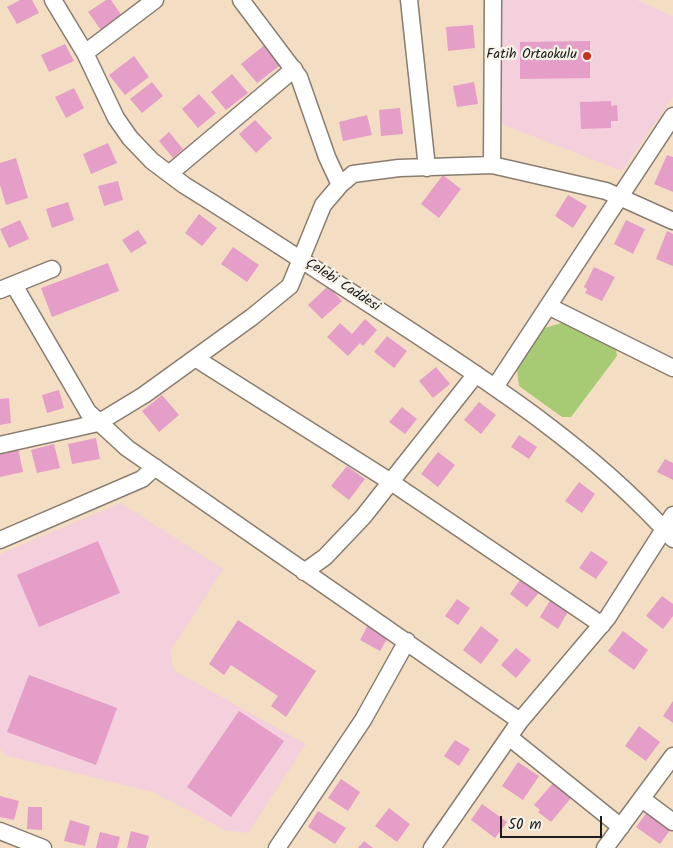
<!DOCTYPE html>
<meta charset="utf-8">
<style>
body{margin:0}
#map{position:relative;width:673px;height:848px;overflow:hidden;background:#f4dec3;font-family:Kalam,sans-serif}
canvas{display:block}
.scale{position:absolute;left:500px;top:816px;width:102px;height:22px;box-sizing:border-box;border:2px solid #1c1c1c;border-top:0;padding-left:6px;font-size:15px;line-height:18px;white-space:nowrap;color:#1c1c1c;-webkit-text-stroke:4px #f7f3e8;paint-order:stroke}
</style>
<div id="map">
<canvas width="673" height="848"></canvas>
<div class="scale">50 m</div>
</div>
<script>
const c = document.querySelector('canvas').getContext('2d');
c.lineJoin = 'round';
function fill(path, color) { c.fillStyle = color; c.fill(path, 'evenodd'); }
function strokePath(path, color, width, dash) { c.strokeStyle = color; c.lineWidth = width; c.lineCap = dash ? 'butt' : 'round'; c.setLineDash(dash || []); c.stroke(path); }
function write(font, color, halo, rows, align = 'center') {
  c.font = font + ' Kalam,sans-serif'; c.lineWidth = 4.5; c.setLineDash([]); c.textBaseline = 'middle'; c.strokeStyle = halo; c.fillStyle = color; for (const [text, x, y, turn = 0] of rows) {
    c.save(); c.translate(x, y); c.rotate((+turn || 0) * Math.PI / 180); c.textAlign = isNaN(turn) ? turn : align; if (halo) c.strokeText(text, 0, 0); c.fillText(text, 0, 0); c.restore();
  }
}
fill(new Path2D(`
 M501,0H636L673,16V97L622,171L499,123Z
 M121,503L223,569L171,650L173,670L306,744L248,833L225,830L153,792L4,755L0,749V554Z`), '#f4cfdc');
fill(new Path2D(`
 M562,323L616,350L617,356L571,417H562L519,386L517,370L544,328Z`), '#a7cb75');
fill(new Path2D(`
 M20,0H32L39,13L17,24L7,7Z
 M106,0H111L122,16L101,30L88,12Z
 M473,25L475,48L448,51L446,27Z
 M590,41V78L520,79V42Z
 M65,44L74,61L49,72L41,55Z
 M266,44L282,64L257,83L241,64Z
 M134,56L149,77L125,95L109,75Z
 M232,74L248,93L226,110L211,92Z
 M152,82L163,96L142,113L130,99Z
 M474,82L478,104L457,107L453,86Z
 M74,88L84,108L66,118L55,97Z
 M199,94L216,113L198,128L182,109Z
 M611,101V106L617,105L618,121H611V128L581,129L580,102Z
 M400,108L403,134L381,136L379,110Z
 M367,115L372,135L343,141L339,122Z
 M255,120L272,138L256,153L239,134Z
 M169,132L183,149L173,158L159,141Z
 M108,143L117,163L91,174L83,154Z
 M667,155L673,157V192L654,184Z
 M16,158L28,198L6,205L0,185V163Z
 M443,175L461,189L439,218L421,204Z
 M118,181L123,200L104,206L98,186Z
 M568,195L587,206L573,228L555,216Z
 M68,202L74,220L52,228L46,209Z
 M199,214L217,228L202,246L185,233Z
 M20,220L29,239L9,248L0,229Z
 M626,220L645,229L633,254L614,244Z
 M138,230L147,243L131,253L122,240Z
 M667,231L673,234V266L656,259Z
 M233,247L259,265L247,282L221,264Z
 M108,263L119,291L52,317L41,288Z
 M594,267L615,277L602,301L585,293L587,289L584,287Z
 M328,286L342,301L322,319L308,305Z
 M365,319L377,330L363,346L360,343L348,356L327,337L340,323L352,334Z
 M387,336L407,351L394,368L374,352Z
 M436,367L450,384L433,398L419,381Z
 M59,390L64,408L47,413L42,395Z
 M162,395L179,415L159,432L142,411Z
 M9,398L11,423L0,425V399Z
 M479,402L496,415L481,434L464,420Z
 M402,407L417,419L405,434L389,422Z
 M519,435L537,447L529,459L511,447Z
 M96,438L100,459L72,464L68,444Z
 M54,444L60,468L37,473L31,450Z
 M18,448L23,472L0,477V452Z
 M438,452L455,465L438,487L421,474Z
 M665,459L673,463V480L657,472Z
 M347,466L365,479L349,500L331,486Z
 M579,482L595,494L582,513L565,501Z
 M98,541L120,593L39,627L17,575Z
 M591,551L608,562L596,579L579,568Z
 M523,576L541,590L527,607L510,594Z
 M662,596L673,604V616L663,629L646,616Z
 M457,599L470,608L458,625L445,616Z
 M551,599L569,610L558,629L540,617Z
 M238,620L316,671L286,717L271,706L278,696L231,665L224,675L209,664Z
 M369,623L390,634L380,651L360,640Z
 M481,626L499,640L481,664L463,650Z
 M623,631L648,650L634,670L608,651Z
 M516,648L531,660L516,678L501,665Z
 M29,675L117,708L96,765L7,732Z
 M673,701V723L663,716Z
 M239,711L284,741L231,817L187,787Z
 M639,726L660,742L646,761L625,746Z
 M455,740L470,749L459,766L444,756Z
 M518,762L539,776L523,800L502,786Z
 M341,779L360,792L348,811L328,798Z
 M553,783L571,798L551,822L538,812L540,810L534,805Z
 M0,796L19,801L14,820L0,817Z
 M482,804L507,822L495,838L471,820Z
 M28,807H42V830L27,829Z
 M651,807L673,826L660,844L636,827Z
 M389,808L410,824L397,842L375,826Z
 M318,811L346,828L335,844L308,827Z
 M70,820L90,826L85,846L64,841Z
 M131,831L149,836L146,848H127Z
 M100,832L120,837L117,848H96Z
 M364,841L373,848H358Z`), '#e49ec7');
const minor = new Path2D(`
 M53,0L85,53L116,118L130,138L152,161L184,185C255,229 324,275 394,320C492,384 594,450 673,539
 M241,0L299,77L327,157L340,185
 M409,0L427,168
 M85,53L155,0
 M492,165L493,0
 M169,174L294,69
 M14,285L88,412L127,448L520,721
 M0,290L52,269
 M548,306L673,368
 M195,358L391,482L602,625
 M495,387L673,116
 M0,445L98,423L144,395L252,317L290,286L323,205L340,185L353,174L399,168L492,165L606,191L673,221
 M0,540L142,479L155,467
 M304,572L325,557L363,517L476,374
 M509,737L621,827
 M642,799L673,822
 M0,831L43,848
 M277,848L363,720L407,641
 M432,848L520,721L608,617L673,515
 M605,848L673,756`);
strokePath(minor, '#887d70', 19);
strokePath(minor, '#fff', 16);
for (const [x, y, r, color] of [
 [587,56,5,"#c8321e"]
]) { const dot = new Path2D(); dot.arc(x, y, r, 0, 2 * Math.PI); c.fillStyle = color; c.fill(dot); strokePath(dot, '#f7f3e8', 2); }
write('14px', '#1c1c1c', '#f7f3e8', [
 ["Fatih Ortaokulu",577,56]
], 'right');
write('14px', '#1c1c1c', '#f7f3e8', [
 ["Çelebi Caddesi",342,286,33]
]);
</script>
